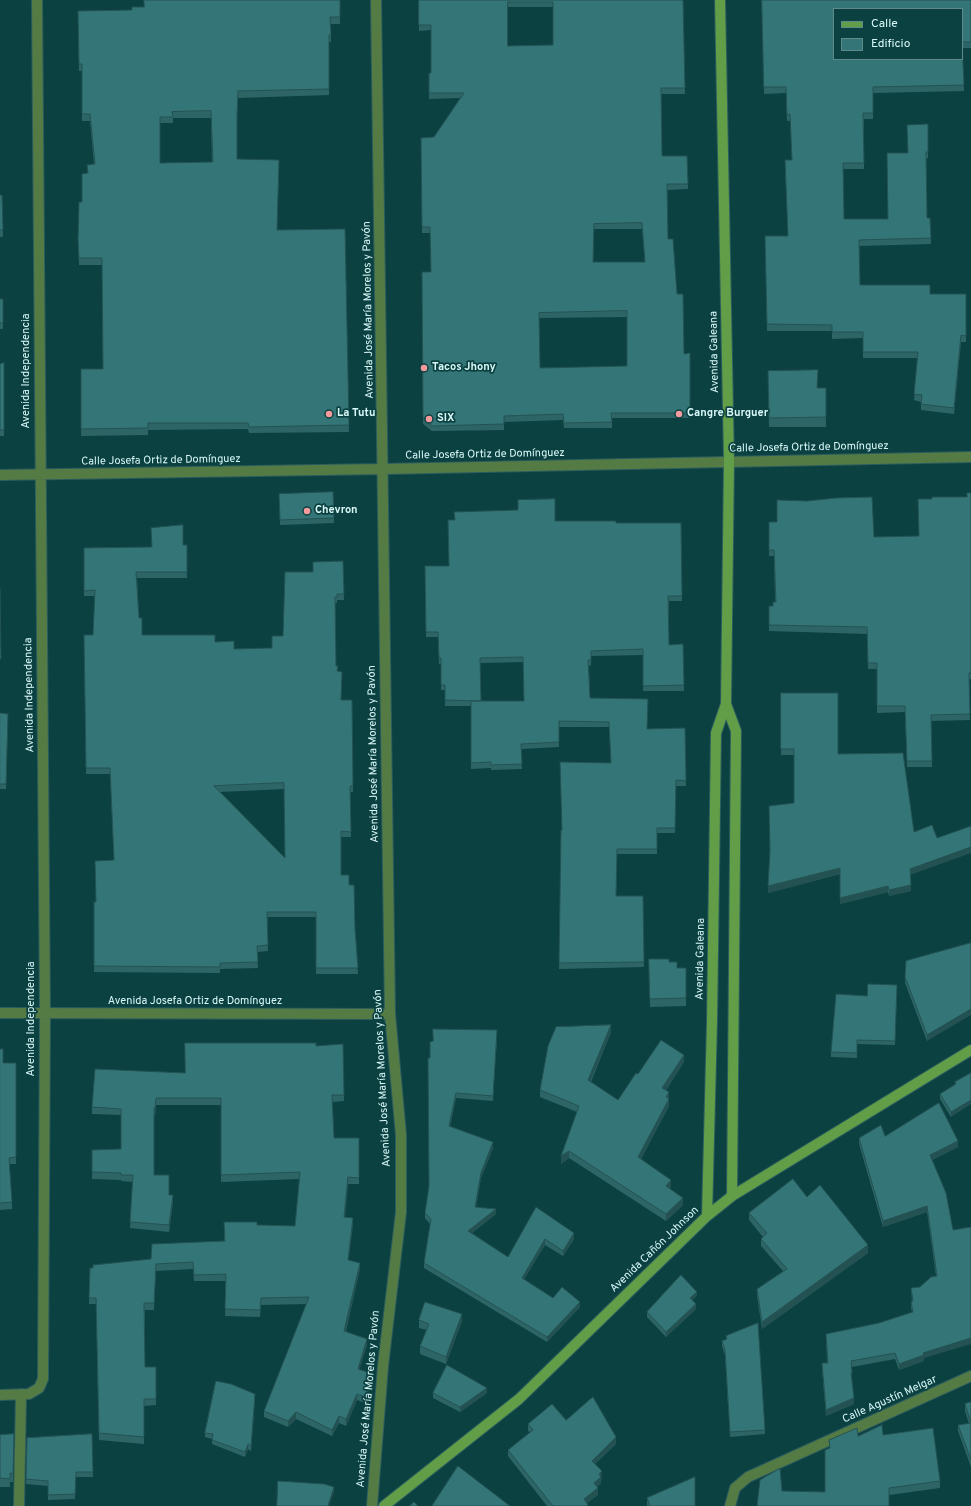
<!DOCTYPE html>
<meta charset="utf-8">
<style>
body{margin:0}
#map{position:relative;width:971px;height:1506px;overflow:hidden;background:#0c4142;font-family:Overpass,sans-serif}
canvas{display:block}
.legend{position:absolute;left:833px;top:8px;width:130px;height:52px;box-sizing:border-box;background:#0c4142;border:1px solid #5e8a8b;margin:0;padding:5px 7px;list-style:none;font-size:12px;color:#d8f8f8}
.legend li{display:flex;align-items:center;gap:8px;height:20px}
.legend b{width:20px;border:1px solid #5e8a8b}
</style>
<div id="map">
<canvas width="971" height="1506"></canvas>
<ul class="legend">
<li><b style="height:5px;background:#619e47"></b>Calle</li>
<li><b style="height:11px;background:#347577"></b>Edificio</li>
</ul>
</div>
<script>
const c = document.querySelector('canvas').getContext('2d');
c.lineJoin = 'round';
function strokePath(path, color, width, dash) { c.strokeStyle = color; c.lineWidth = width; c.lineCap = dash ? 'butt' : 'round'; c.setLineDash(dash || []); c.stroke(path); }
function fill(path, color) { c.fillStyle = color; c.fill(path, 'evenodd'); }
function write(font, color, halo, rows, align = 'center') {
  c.font = font + ' Overpass,sans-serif'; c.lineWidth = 3.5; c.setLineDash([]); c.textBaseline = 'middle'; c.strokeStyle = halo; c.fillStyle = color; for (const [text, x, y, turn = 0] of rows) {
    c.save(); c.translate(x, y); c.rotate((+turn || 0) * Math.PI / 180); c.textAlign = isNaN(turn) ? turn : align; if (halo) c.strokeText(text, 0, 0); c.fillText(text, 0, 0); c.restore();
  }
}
const street = new Path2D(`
 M0,475L383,469L971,457
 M0,1013L390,1014
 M0,1395L29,1394L39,1388L43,1379L45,1013L37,0
 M19,1506L21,1394
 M372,1506L383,1366L401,1212V1135L390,1014L376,0
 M730,1506L735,1488L748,1477L971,1376`);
const secondary = new Path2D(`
 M726,704L736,731L732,1196
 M707,1216L712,1021L716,733L726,704L729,461L720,0
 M384,1506L519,1399L707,1216L732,1196L971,1050`);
strokePath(street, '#2d5e5f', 12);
strokePath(secondary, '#2d5e5f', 12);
strokePath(street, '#557b45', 10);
strokePath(secondary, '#619e47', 10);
fill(new Path2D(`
 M340,0V24H331V42H329V95L238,98L237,121V159L277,230L345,229L349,432L249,433L248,429L148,430V435L81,436V369H103L102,265H79L78,240L82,202L87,173L94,164L90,121H82V71H79L78,11L132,10L144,7ZM173,118H211L212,162L160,163V123H173Z
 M419,0H683L685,94H661L662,156H687L688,189L667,190L668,239L677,294L684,354L690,353V418H612V428H564L563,420L504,422V430L432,431L423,424L422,272H431L430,233H422L421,138L434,137L460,98L429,99V73H431V30L419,31ZM508,7H553V45L508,46ZM594,229H642L645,262H593ZM627,317V366L540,368L539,318Z
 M762,0H971V48H962L964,91L873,93V119H864V169H843L844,219H888L908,153L928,124V158L926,159L927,218H930L931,244L859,246L860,285L930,294H966V342H961L954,414L921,410V402L914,400L918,358H863V338L832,339V331H767L765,236H788L792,160L790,121H787L786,93L764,94Z
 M0,195H2L3,237H0Z
 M0,299H3V329H0Z
 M4,363V436H0V364Z
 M768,371L817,388H826V427H769Z
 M333,492L334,523L280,525L279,494Z
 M971,493V679H969L970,720L931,721L932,767H907L905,712L877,713V669H868L867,634L769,631V606H773L775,602L774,556H769V522L874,537L919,536L967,497Z
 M455,520L616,523H681L682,601H669V645L683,644L684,691H643V655L591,656V665L589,666L590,698L647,729L685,728L686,786H676L675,833H657V854H617L616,896H643L644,967L559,969L561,830H562L611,763L609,727H559V747L521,749L522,769L491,770V768L471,769V706H445V690H441V664H439L438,637H426L425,566H449ZM523,662L524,701H481L480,663Z
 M187,545V578H137L139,618L142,635L215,642L234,649L272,648L283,636L313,572L343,561L344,600H337V603H335L336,666L341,700H352L353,792H350L351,837H341V875L349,885L355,929L358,974H316V917H267L268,951L257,952L258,968L220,969V973L94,972V902H96L114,860L110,774H86L84,635H93L95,596H84V548L152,547ZM284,789L285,858L220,792Z
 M781,693L838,754L914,832L937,838L910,875L911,891L889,896L888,892L840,904V874L768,893L794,803V755H781Z
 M0,713L8,714L6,789H0Z
 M971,943L927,1041L905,983L906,961Z
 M649,959L669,962L677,968H686V1006L650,1007Z
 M897,985L895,1045L857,1044V1058L831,1057V1052L867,996Z
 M611,1032L591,1082L618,1100L638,1074L684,1062L666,1090L669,1092V1106L641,1159L671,1187L670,1189L683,1205L666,1221L569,1158L561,1164L577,1112L540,1097V1090Z
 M497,1036L493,1101L456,1098L450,1127L493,1148L481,1178L476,1207L496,1214L472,1233L508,1257L536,1207L574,1239L563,1256L545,1245L524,1279L553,1298L580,1307L547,1342L424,1268V1263L430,1224L425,1218V1213L429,1186L430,1058L433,1041Z
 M343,1044L344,1101L332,1102L334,1138H359V1184H348L345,1217L353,1225L348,1260L360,1269L346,1331L367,1345L359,1369L373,1380L365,1403L357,1400L346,1426L339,1423L332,1436L296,1419L288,1427L264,1417V1411L307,1304L261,1305L260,1317L225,1316L226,1281H194L193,1269L156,1271L154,1310H145V1367H156V1405L144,1406V1444L99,1440L96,1304H89L90,1268H93L151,1259L224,1241V1222L257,1225L295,1226L300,1179L221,1182V1105H156L155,1115H154V1175L169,1195L173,1202L169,1232L130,1228L133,1182L121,1181V1180L92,1179V1150L121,1149V1115L92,1114V1107L185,1073L316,1046Z
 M0,1049L3,1063L16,1153V1164H9L12,1202V1209L0,1210Z
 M971,1073L951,1117L940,1099V1094L955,1084V1082Z
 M885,1136L958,1147L932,1160L953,1230L924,1358V1361L899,1370L895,1359L852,1367V1379L854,1404L826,1416L822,1369V1363H827L826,1334L879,1323L912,1312L911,1308V1302H912L911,1288L920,1287L936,1276L927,1212L883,1227L859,1144V1138Z
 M807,1197L868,1253L762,1329L757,1296V1289L783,1271L761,1246V1239L763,1237L749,1220V1213Z
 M697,1296L692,1300L696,1309L666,1337L647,1317V1312Z
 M419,1320L462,1321L446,1364L420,1354V1346L427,1330L419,1328Z
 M726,1336L765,1430V1434L730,1437L725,1355L722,1346V1341L726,1340Z
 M433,1393H487L460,1412L433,1398Z
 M255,1399L251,1451L248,1449L245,1457L212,1444V1439L205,1437V1433Z
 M971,1402V1467L958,1431V1425L969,1424L965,1411V1404Z
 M566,1420L616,1444L595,1464L602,1478H601V1483L597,1487L598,1495L587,1503L588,1506H547L508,1456V1450L530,1432L528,1431V1424Z
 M14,1434L13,1482H10V1487H0V1435Z
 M883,1435L940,1481V1488L889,1495L782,1491L825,1492L829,1448V1440L858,1436Z
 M27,1438L93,1472V1477H76L75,1499L48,1500V1486L26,1484Z
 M647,1498L695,1506H647Z`), '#2d6566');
fill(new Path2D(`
 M961,335V342L954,414V408Z
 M971,847V853L910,875V869Z
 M840,868V874L768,893V886Z
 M911,885V891L889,896V890Z
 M888,886V892L840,904V898Z
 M971,1009V1015L927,1041V1035Z
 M611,1025V1032L588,1087V1080Z
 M684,1055V1062L662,1095V1088Z
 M669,1092V1099L666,1097Z
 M456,1093V1098L449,1132V1126Z
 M669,1099V1106L638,1164V1157Z
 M971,1100V1104L951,1117V1112Z
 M958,1141V1147L930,1161V1155Z
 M493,1142V1148L481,1178L475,1213V1207L481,1173Z
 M569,1151V1158L561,1164V1156Z
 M348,1177V1184L344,1224V1217Z
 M671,1180V1187L666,1193V1186Z
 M173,1195V1202L169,1232V1225Z
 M683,1198V1205L666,1221V1214Z
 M927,1206V1212L883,1227V1221Z
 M496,1209V1214L468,1236V1231Z
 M353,1218V1225L348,1267V1260Z
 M574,1233V1239L563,1256V1251Z
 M545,1239V1245L522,1283V1278Z
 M868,1245V1253L762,1329V1322Z
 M360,1263V1269L344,1337V1331Z
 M697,1292V1296L690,1302V1298Z
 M580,1302V1307L547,1342V1337Z
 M696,1304V1309L666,1337V1332Z
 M462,1314V1321L446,1364V1357Z
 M971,1338V1344L924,1358V1361L899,1370V1364L923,1353Z
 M367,1339V1345L358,1375V1369Z
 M373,1374V1380L365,1403V1397Z
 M487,1388V1393L460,1412V1407Z
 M357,1394V1400L346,1426V1419Z
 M854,1398V1404L826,1416V1410Z
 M296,1412V1419L288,1427V1421Z
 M339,1416V1423L332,1436V1430Z
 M616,1437V1444L592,1467V1461Z
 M248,1444V1449L245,1457V1452Z
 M602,1471L601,1483L594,1489V1483L599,1474Z
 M334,1487V1492L329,1506H328Z
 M598,1488V1495L584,1505V1499Z`), '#245253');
const building = new Path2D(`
 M144,0H340V17H330L331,35H329V89L238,91L237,115V159L279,160L277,230L345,229L349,425L249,427L248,423H148V428L81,429V369H103L102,258H79L78,240L79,202H82V174L88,173L87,165L95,164L90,114H82V64H79L78,11L132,10V7H144ZM211,111L213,162L160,163V117H173L172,112Z
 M419,0H683L685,88H661L662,156H687L688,184H667L668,239H673L677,294H683L684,354L690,353V413H611L612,422L564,423L563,414L504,416V424L432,426L423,418L422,272H431L430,227H422L421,138L434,137L464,93H429V73H431V25H419ZM508,2H553V45L508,46ZM642,223L645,262H593L594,224ZM627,311V366L540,368L539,313Z
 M762,0H971V42H962L964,85L873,87V113H863L864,163H843L844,219H888L887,153H908L907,125L928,124V152H926L927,218H930L931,238L859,240L860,285H930V294H966V336L961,335L954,408L921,404L922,395L914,394L918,352H863V332H832V325L767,324L765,236H788L785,160H792L790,114L787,115L786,87H764ZM834,9H962V59H834Z
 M0,195H2L3,230H0Z
 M0,299H3V323H0Z
 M4,363V430H0V364Z
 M818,370L817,388H826V417L769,418L768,371Z
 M333,492L334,518L280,520L279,494Z
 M967,493H971V673H969L970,714L931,715L932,761H907L905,706H877V663H868L867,627L769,625V606H773V602H776L774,550H769V522H777V500L807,501L836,498L872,497L874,537L919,536L918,499H932V497H967Z
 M555,499V521H616V523H681L682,596H668L669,645L683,644L684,685L643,686V649L591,651V660H588L590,698L648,699L647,729L685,728L686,781L676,780L675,828H657V849H617L616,896H643L644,962L559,963L561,830H562L560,762L611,763L609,722L559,721V742L521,744L522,764L491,765V762L471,763V701H524L523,657L480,658L481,701L445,700V685H441V658H439L438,632H426L425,566H449L448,520H455L454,512L518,510V500Z
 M183,525V545H187V572H136L139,618H142V635H215V642L234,641V649L272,648V636H283L285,572H313V562L343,561L344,594H337V597H335L336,666H338L337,671L342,672L341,700H352L353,786H350L351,832L341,831V875H349V885H354L355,929L358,968H316V912H267L268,945L257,946L258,962L220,963V967L94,966V902H96L95,861L114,860L110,768H86L84,635H93L95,590L84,591V548L152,547L151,528ZM284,783L285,858L214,786Z
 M0,589L1,659H0Z
 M781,693H838V754L903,753L914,832L932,825L937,838L971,826V847L910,869L911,885L889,890L888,886L840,898V868L768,886L770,851L769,806L794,803V749H781Z
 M0,713L8,714L6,784H0Z
 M971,943V1009L927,1035L905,977L906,961Z
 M649,959H669V962H677V968H686V998L650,999Z
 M868,984L897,985L895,1041L857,1040V1053L831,1052L836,994L867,996Z
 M611,1025L588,1080L618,1100L636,1073L638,1074L661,1040L684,1055L662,1088L669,1092L666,1097L669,1099L638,1157L671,1180L666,1186L683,1198L666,1214L569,1151L561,1156L579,1106L540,1090L548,1046L556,1027Z
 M433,1029L497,1030L493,1096L456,1093L449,1126L493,1142L481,1173L475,1207L496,1209L468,1231L508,1257L536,1207L574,1233L563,1251L545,1239L522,1278L553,1298L562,1287L580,1302L547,1337L424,1263L431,1219L425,1213L429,1186L428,1058H430V1042L433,1041Z
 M185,1043H316V1046L343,1044L344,1095H332L334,1138H359V1178L348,1177L344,1217L353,1218L348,1260L360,1263L344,1331L367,1339L358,1369L373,1374L365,1397L357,1394L346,1419L339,1416L332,1430L296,1412L288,1421L264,1411L309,1297L261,1298L260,1310L225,1309L226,1274L194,1275L193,1262L156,1264L154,1303H144L145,1367H156V1399H144V1437L99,1433L96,1298H89L90,1268H93V1265L151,1259L152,1244L225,1241L224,1222H257V1225L295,1226L300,1172L221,1175V1098H156L155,1108H154V1175H169V1195H173L169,1225L130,1222L133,1175H121V1173L92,1172V1150L121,1149V1109L92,1107L95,1069L185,1073Z
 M0,1049H3V1063H16V1157L9,1158L12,1202L0,1203Z
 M971,1073V1100L951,1112L940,1094L956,1084L955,1082Z
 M939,1103L958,1141L930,1155L946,1193L953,1230L971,1227V1338L923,1353L924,1355L899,1364L895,1353L851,1361L852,1373H851L854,1398L826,1410L822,1363H828L826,1334L879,1323L913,1312L911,1302L913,1301L911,1288L920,1287L931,1277L937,1276L927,1206L883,1221L859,1138L881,1125L885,1136Z
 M793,1179L807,1197L820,1185L868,1245L762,1322L757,1289L787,1269L761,1239L767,1233L749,1213Z
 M681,1275L697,1292L690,1298L696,1304L666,1332L647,1312Z
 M425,1302L462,1314L446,1357L420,1346L429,1324L419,1320Z
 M758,1323L765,1430L730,1432L725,1350L722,1341L727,1339L726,1336Z
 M447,1365L487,1388L460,1407L433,1393Z
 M216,1381L231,1384L255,1394L251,1446L248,1444L245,1452L212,1440L213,1434L205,1433Z
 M593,1397L616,1437L592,1461L602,1471L599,1474L601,1477L594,1483L598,1488L584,1499L588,1505L587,1506H553L508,1450L533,1430L528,1424L552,1404L566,1420Z
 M971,1402V1460L958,1425L971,1423L965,1404Z
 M882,1425L883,1435L933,1428L940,1481L889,1488V1506H757L760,1480L780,1468L782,1491L825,1492V1450L830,1448L829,1440L857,1428L858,1436Z
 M14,1434L13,1474L10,1473V1479L0,1478V1435Z
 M92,1434L93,1472H76L75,1494L48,1495V1481L26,1479L27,1438Z
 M458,1466L510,1506H432Z
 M695,1477V1506H650L647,1498Z
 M278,1481L324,1484L334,1487L328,1506H277Z
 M414,1502L418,1506H410Z`);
fill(building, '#347577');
strokePath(building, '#245253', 1);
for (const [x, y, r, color] of [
 [424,368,4,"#f59b9e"],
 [329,414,4,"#f59b9e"],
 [679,414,4,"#f59b9e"],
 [429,419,4,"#f59b9e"],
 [307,511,4,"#f59b9e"]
]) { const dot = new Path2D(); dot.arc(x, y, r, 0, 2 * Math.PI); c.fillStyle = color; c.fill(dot); strokePath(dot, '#0c4142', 1.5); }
write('11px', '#d8f8f8', '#0c4142', [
 ["Avenida José María Morelos y Pavón",369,310,-91],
 ["Avenida Galeana",715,352,-91],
 ["Avenida Independencia",27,371,-90],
 ["Calle Josefa Ortiz de Domínguez",809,448,-1],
 ["Calle Josefa Ortiz de Domínguez",485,455,-1],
 ["Calle Josefa Ortiz de Domínguez",161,461,-1],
 ["Avenida Independencia",30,695,-91],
 ["Avenida José María Morelos y Pavón",374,754,-91],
 ["Avenida Galeana",701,959,-89],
 ["Avenida Josefa Ortiz de Domínguez",195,1002],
 ["Avenida Independencia",32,1019,-90],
 ["Avenida José María Morelos y Pavón",383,1078,-93],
 ["Avenida Cañón Johnson",655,1250,-44],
 ["Avenida José María Morelos y Pavón",369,1399,-85],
 ["Calle Agustín Melgar",890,1400,-24]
]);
write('bold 11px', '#d8f8f8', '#0c4142', [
 ["Tacos Jhony",432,368],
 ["La Tutu",337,414],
 ["Cangre Burguer",687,414],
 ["SIX",437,419],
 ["Chevron",315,511]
], 'left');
</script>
